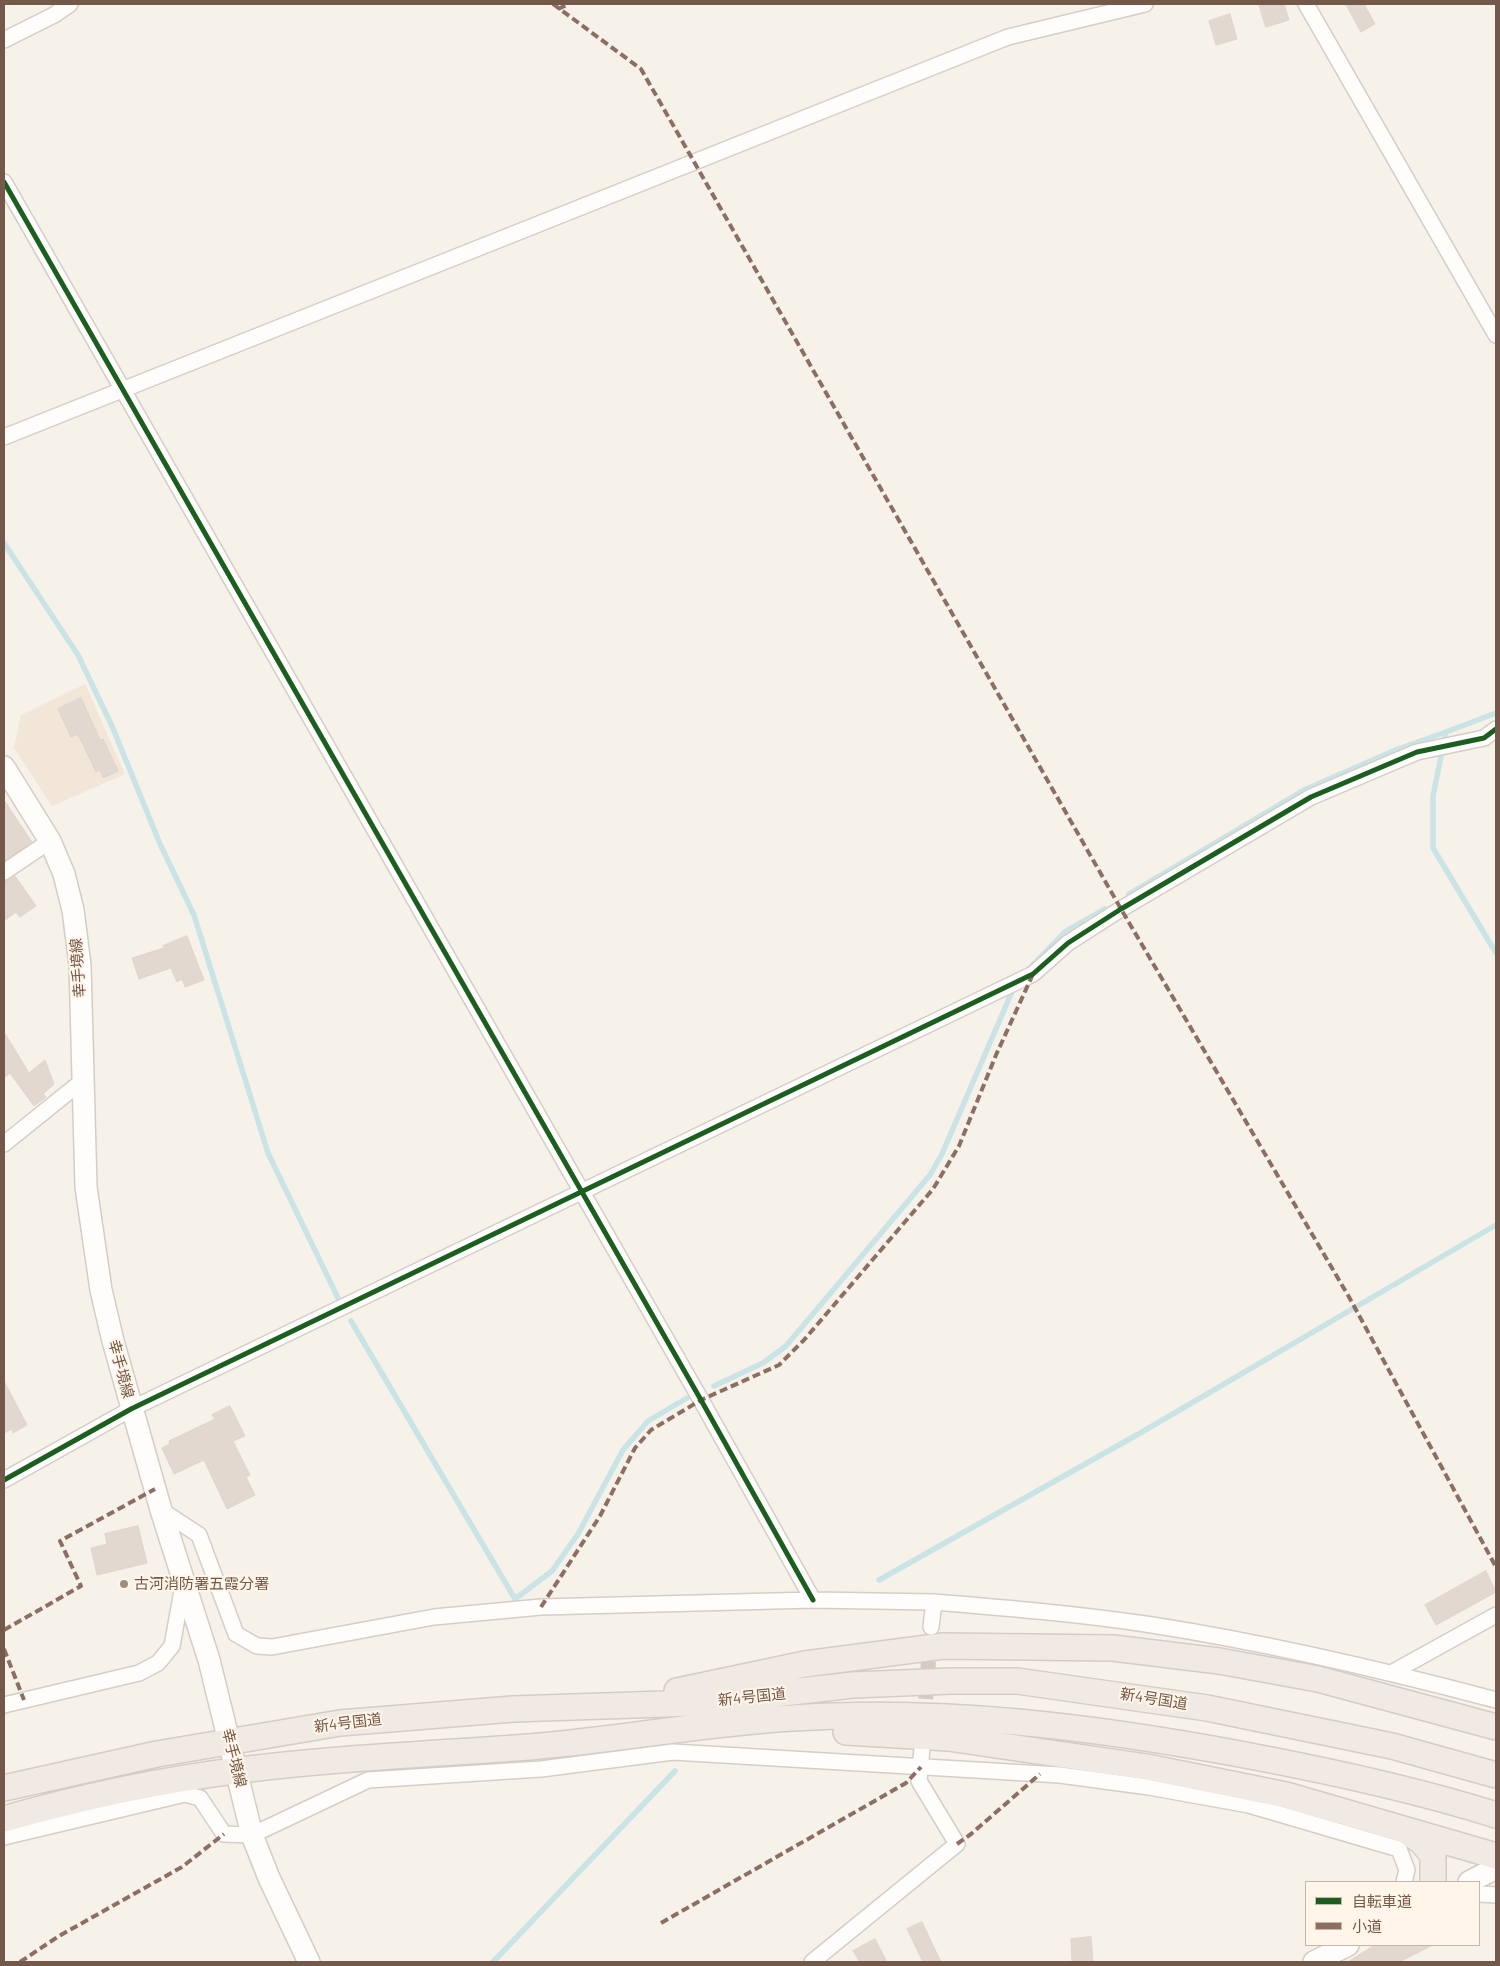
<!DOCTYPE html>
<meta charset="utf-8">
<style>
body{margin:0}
#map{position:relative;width:1500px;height:1966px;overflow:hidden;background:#f6f1e9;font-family:Barlow,"Noto Sans JP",sans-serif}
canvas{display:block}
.frame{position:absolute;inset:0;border:5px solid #745849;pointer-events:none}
.legend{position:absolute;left:1305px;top:1881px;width:175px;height:65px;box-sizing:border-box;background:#fff6e9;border:1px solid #c7b7a9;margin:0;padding:6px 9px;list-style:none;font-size:15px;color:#745849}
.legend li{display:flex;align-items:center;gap:10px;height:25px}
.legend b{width:25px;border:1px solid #c7b7a9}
</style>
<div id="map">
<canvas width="1500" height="1966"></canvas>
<div class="frame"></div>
<ul class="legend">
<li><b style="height:6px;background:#1b5e20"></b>自転車道</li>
<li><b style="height:6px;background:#8d6e63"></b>小道</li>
</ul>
</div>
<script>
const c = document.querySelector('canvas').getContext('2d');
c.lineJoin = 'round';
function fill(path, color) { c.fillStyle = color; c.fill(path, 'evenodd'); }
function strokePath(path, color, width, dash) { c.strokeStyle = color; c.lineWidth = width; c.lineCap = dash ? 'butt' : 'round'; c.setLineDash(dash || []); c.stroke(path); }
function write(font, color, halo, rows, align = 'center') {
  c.font = font + ' Barlow,"Noto Sans JP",sans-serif'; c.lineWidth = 4; c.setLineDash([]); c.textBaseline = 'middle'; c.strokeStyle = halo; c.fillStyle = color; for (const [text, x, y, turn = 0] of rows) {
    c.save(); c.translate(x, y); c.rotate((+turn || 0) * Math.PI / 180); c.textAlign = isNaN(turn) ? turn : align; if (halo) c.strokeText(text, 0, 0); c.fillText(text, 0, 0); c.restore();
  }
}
fill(new Path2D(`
 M85,684L125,774L52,806L14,748L21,715Z`), '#f2e6d9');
strokePath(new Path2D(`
 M4,543L78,655L112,726L160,844L194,915L268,1153L338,1298
 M1496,713L1446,732L1433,796V848L1496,953
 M1129,894L1304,790L1398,749L1446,732
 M1028,970L1065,932L1105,909
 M351,1321L515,1599L552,1571L578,1534L623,1450L648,1421L687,1398
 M714,1386L763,1363L786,1346L930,1175L942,1154L1011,994
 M879,1580L1142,1432L1496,1225
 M493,1962L675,1771`), '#cae4e6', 5.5);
const building = new Path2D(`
 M1259,4H1284L1289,20L1266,27Z
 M1346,4H1364L1375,24L1361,32Z
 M1230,14L1237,39L1216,45L1209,21Z
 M81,698L100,740L103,739L118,771L103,778L100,770L96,772L78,734L71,737L58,709Z
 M4,800L32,842L4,861Z
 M15,876L36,906L20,917L16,912L4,921V881Z
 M187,936L204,980L185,987L182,979L177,982L171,968L139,979L132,958L164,948L163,946Z
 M4,1032L29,1073L45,1060L54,1084L43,1094L46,1097L34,1106L10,1073L4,1078Z
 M4,1381L27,1425L13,1433L12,1429L4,1433Z
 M230,1406L245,1436L233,1441L250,1475L246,1477L255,1495L227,1509L204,1460L174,1474L162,1448L170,1444L169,1441L215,1419L212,1415Z
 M138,1526L147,1563L97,1575L91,1548L107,1544L105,1534Z
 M1486,1571L1496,1592L1436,1625L1425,1605Z
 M922,1922L941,1962H923L907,1929Z
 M1091,1937L1093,1962H1072L1071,1939Z
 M875,1939L887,1962H860L853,1951Z
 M1375,1945H1433L1399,1962H1348Z`);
fill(building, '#e2d8d0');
strokePath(building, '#dfd4cb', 1);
strokePath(new Path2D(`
 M924,1722L930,1641`), '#d6cbc1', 15, [15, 8]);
const minor = new Path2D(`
 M1306,4L1496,335
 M4,40L54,15L70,4
 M4,182L701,1400L813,1600
 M4,437L1008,37L1145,4
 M4,872L50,841
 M4,1144L81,1082
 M4,1480L131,1409L1033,974L1068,943L1121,909L1311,797L1417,752L1484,738L1496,729
 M161,1510L199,1535L236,1634L257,1646L272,1647L434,1617L541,1607L813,1600L934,1602L931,1627
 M934,1602C1007,1608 1080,1614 1152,1625C1268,1643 1383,1670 1496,1700
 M1393,1672L1496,1615
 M4,1705L139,1673L158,1663L172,1646L183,1585
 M4,1837L185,1794L200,1798L224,1834L252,1835L368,1780L541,1769L673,1752L1060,1775L1149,1787L1249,1805L1399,1849L1407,1870L1404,1882
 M1479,1894L1496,1895
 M812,1962L957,1844L919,1781L922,1748`);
const secondary = new Path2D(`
 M4,767L50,841L64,874L73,910L80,965L86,1187L101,1290L113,1341L161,1510L209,1660L252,1835L269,1878L309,1962
 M1469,1882L1496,1868
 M1314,1962L1348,1945`);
const trunk = new Path2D(`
 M677,1691L805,1664L943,1646L1113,1648L1219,1661L1318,1679L1496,1727
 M846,1732L948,1738L1147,1767L1286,1795L1496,1856
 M4,1788L157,1754L340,1723L513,1709L694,1703L853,1685L951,1681H1017L1207,1708L1392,1746L1496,1775
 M4,1819C81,1797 162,1780 241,1770C337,1758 433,1754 529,1747C617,1740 704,1723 793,1718C945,1708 1096,1727 1245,1755C1330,1771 1414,1789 1496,1815
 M1409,1833L1421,1841L1433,1855V1882`);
strokePath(minor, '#d5cec7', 18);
strokePath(secondary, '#d5cdc5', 24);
strokePath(trunk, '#d5ccc5', 28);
strokePath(minor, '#fefdfc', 15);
strokePath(secondary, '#fefdfc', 21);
strokePath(trunk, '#f1eae4', 25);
strokePath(new Path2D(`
 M553,4L641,69L1121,909L1349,1297L1496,1567
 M558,9L569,4
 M541,1607L600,1516L635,1448L651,1430L701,1400L779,1365L804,1340L933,1189L959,1146L996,1055L1033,974
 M4,1630L81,1586L60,1541L155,1489
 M4,1649L24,1700
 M957,1844L971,1834L1040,1774
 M661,1923L906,1783L921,1767
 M20,1962L59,1936L182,1867L224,1834`), '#8d6e63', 4, [8, 4]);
strokePath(new Path2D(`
 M4,182L701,1400L813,1600
 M4,1480L131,1409L1033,974L1068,943L1121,909L1311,797L1417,752L1484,738L1496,729`), '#1b5e20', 5);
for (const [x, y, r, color] of [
 [124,1584,5,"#a28e81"]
]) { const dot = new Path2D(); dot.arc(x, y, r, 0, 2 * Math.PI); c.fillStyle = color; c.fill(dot); strokePath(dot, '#fff6e9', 2); }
write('15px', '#745849', '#fff6e9', [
 ["幸手境線",78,968,-94],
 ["幸手境線",121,1369,75],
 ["新4号国道",752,1697,-6],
 ["新4号国道",1154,1699,9],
 ["新4号国道",348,1723,-7],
 ["幸手境線",234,1758,76]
]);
write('15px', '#745849', '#fff6e9', [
 ["古河消防署五霞分署",134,1584]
], 'left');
</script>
